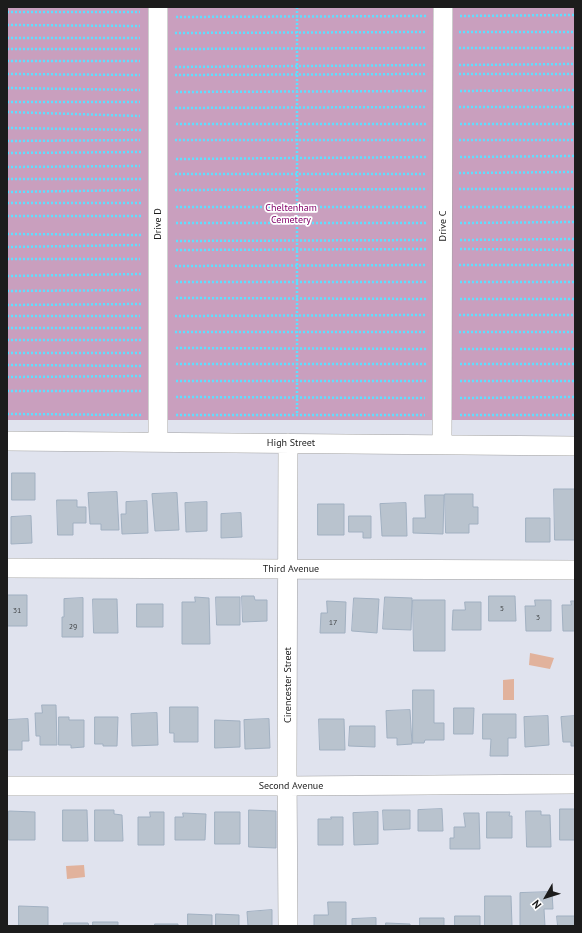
<!DOCTYPE html>
<style>
body{margin:0}
#map{position:relative;width:582px;height:933px;overflow:hidden;background:#e0e3ee;font-family:"PT Sans",sans-serif}
canvas{display:block}
.frame{position:absolute;inset:0;border:8px solid #1c1c1c;pointer-events:none}
.north{position:absolute;left:526px;top:877px;width:40px;height:40px;-webkit-text-stroke:3px #fff;paint-order:stroke;rotate:231deg;font-size:11px;font-weight:700;line-height:16px;text-align:center;color:#1c1c1c}
.north::after{content:'';display:block;margin:auto;width:14px;height:18px;background:#1c1c1c;clip-path:polygon(50% 0,100% 100%,50% 72%,0 100%)}
</style>
<div id="map">
<canvas width="582" height="933"></canvas>
<div class="frame"></div>
<div class="north">N</div>
</div>
<script>
const c = document.querySelector('canvas').getContext('2d');
c.lineJoin = 'round';
function fill(path, color) { c.fillStyle = color; c.fill(path, 'evenodd'); }
function strokePath(path, color, width, dash) { c.strokeStyle = color; c.lineWidth = width; c.lineCap = dash ? 'butt' : 'round'; c.setLineDash(dash || []); c.stroke(path); }
function write(font, color, halo, rows, align = 'center') {
  c.font = font + ' "PT Sans",sans-serif'; c.lineWidth = 3.5; c.setLineDash([]); c.textBaseline = 'middle'; c.strokeStyle = halo; c.fillStyle = color; for (const [text, x, y, turn = 0] of rows) {
    c.save(); c.translate(x, y); c.rotate((+turn || 0) * Math.PI / 180); c.textAlign = isNaN(turn) ? turn : align; if (halo) c.strokeText(text, 0, 0); c.fillText(text, 0, 0); c.restore();
  }
}
fill(new Path2D(`
 M7,7H575V420H7Z`), '#c99fbe');
fill(new Path2D(`
 M530,653L554,658L550,669L529,665Z
 M514,679V700H503V680Z
 M84,865L85,877L67,879L66,866Z`), '#e1b29c');
const building = new Path2D(`
 M12,473H35V500H12Z
 M554,489H575V540H555Z
 M117,492L119,530H101V524H90L88,493Z
 M177,493L179,530L155,531L152,494Z
 M445,494H473V507H478V524H469V533H446Z
 M425,495H444L443,534L413,533V518H425Z
 M57,500H77V507H86V523H73V535H58Z
 M147,501L148,533L122,534L121,514H126V502Z
 M207,502V531L186,532L185,503Z
 M406,503L407,536H382L380,504Z
 M318,504H344V535H318Z
 M241,513L242,537L221,538V514Z
 M31,516L32,543L11,544V517Z
 M349,516H371V538H363V532H349Z
 M526,518H550V542H526Z
 M7,595H27V626H7Z
 M242,596H254L255,600H267V621L243,622Z
 M489,596H515L516,621H489Z
 M195,597L209,598L210,644H182V602H195Z
 M216,597H240V625H217Z
 M385,597L412,598L411,630L383,629Z
 M83,598V637H62V617H64V599Z
 M354,598L379,599L377,633L352,631Z
 M93,599H117L118,633H94Z
 M413,600H445V651H414Z
 M535,600H551V631H526L525,606H535Z
 M327,601L346,602L345,633H320L321,613H327Z
 M571,601H575V631H563L562,605H571Z
 M465,602H481V630H452L453,610H465Z
 M137,604H163V627H137Z
 M413,690H434V723H444V740H425L424,743H413Z
 M42,705H56L57,745H40V736H36L35,713H42Z
 M170,707H198V742H174V733H170Z
 M454,708H474L473,734H454Z
 M410,710L412,744L397,745V738H387L386,711Z
 M157,713L158,745L132,746L131,714Z
 M483,714H516V738H508V756H490L491,739H483Z
 M548,716L549,745L525,747L524,717Z
 M575,716V746H571V742H563L561,717Z
 M59,717H69V720H84V747L71,748V745H59Z
 M95,717H118L117,746H103V744H95Z
 M28,719L29,741H22V750H7V720Z
 M269,719L270,748L245,749L244,720Z
 M319,719H344L345,750H320Z
 M215,720L240,721V747L215,748Z
 M350,726H375V747L349,746Z
 M442,809L443,831H418V810Z
 M560,809H575V840H560Z
 M63,810H87L88,841H63Z
 M95,810H114V814L122,815L123,841H95Z
 M249,810L276,811V848L249,847Z
 M383,810H410V829L384,830Z
 M9,811L35,812V840H9Z
 M526,811H541V815H550L551,847H527Z
 M150,812H164V845H138V817H150Z
 M215,812H240V844H215Z
 M378,812V844L354,845L353,813Z
 M487,812H510L509,816H512V838H487Z
 M183,813L206,814L205,840H175V817H183Z
 M464,813H479L480,849H450V838H454V827H465Z
 M331,817H343V845H318V819H331Z
 M552,892L553,909H544L545,926H520V893Z
 M485,896H511L512,926H485Z
 M328,902H346V926H314V915H328Z
 M19,906L48,907V926H19Z
 M272,910V926H248L247,912Z
 M188,914L212,915V926H188Z
 M216,914L239,915V926H216Z
 M455,916H480V926H455Z
 M557,916H575V926H558Z
 M376,918V926H352V919Z
 M420,918H444V926H420Z
 M93,922H118V926H93Z
 M64,923H88L89,926H64Z
 M386,923L410,924V926H386Z
 M155,924H178V926H155Z`);
fill(building, '#b9c3ce');
strokePath(building, '#a1b0c1', 1);
const minor = new Path2D(`
 M158,7V442
 M7,441L575,446
 M442,444L443,7
 M7,568L575,570
 M7,786H287L575,784
 M288,926L287,769L288,443`);
strokePath(minor, '#a0a0a0', 20);
strokePath(new Path2D(`
 M297,7V415
 M7,12H140
 M460,16L575,15
 M176,17L427,16
 M7,25L140,26
 M459,32H575
 M175,33L426,32
 M7,38H140
 M459,48H575
 M7,49H140
 M175,49L426,48
 M7,61H140
 M459,65L575,64
 M175,67L426,65
 M7,74L140,75
 M459,74H575
 M175,75L426,74
 M7,88L140,90
 M460,91L575,90
 M176,92L427,91
 M7,102H140
 M459,107H575
 M175,108L426,107
 M7,112L140,116
 M176,124H427
 M460,124H575
 M7,128L142,130
 M175,140H426
 M459,140H575
 M7,141L140,140
 M7,153L142,152
 M460,157L575,156
 M176,159L427,157
 M7,167L140,166
 M459,173L575,172
 M175,174H426
 M7,179H142
 M459,189H575
 M175,190L426,189
 M7,192L140,190
 M7,203H142
 M176,207H427
 M460,207H575
 M7,216H142
 M176,223H427
 M460,223L575,222
 M7,234L142,235
 M460,240L575,239
 M176,241L427,240
 M7,247L140,245
 M460,249L575,250
 M176,250L427,249
 M7,259H140
 M459,265H575
 M175,266L426,265
 M7,276L142,274
 M176,282H427
 M460,282H575
 M7,291L140,290
 M176,298L427,299
 M460,299H575
 M7,305L142,304
 M459,315H575
 M7,316H140
 M175,316L426,315
 M7,328H142
 M175,332H426
 M459,332H575
 M7,340H142
 M176,348L427,349
 M460,349H575
 M7,353H142
 M176,364H427
 M460,364H575
 M7,365L142,366
 M7,377L142,376
 M176,381H427
 M460,381H575
 M7,391H142
 M176,397L425,398
 M460,398L575,397
 M7,414L141,415
 M176,415H425
 M460,415H575`), '#60deff', 2.5, [2, 2]);
strokePath(minor, '#fff', 19);
write('8px', '#434648', null, [
 ["5",502,609],
 ["31",17,611],
 ["3",538,618],
 ["17",333,623],
 ["29",73,627]
]);
write('10px', '#820269', '#fff', [
 ["Cheltenham",291,208],
 ["Cemetery",291,220]
]);
write('10px', '#1c1c1c', '#fff', [
 ["Drive D",158,224,-90],
 ["Drive C",443,226,-90],
 ["High Street",291,443],
 ["Third Avenue",291,569],
 ["Cirencester Street",288,685,-90],
 ["Second Avenue",291,786]
]);
</script>
